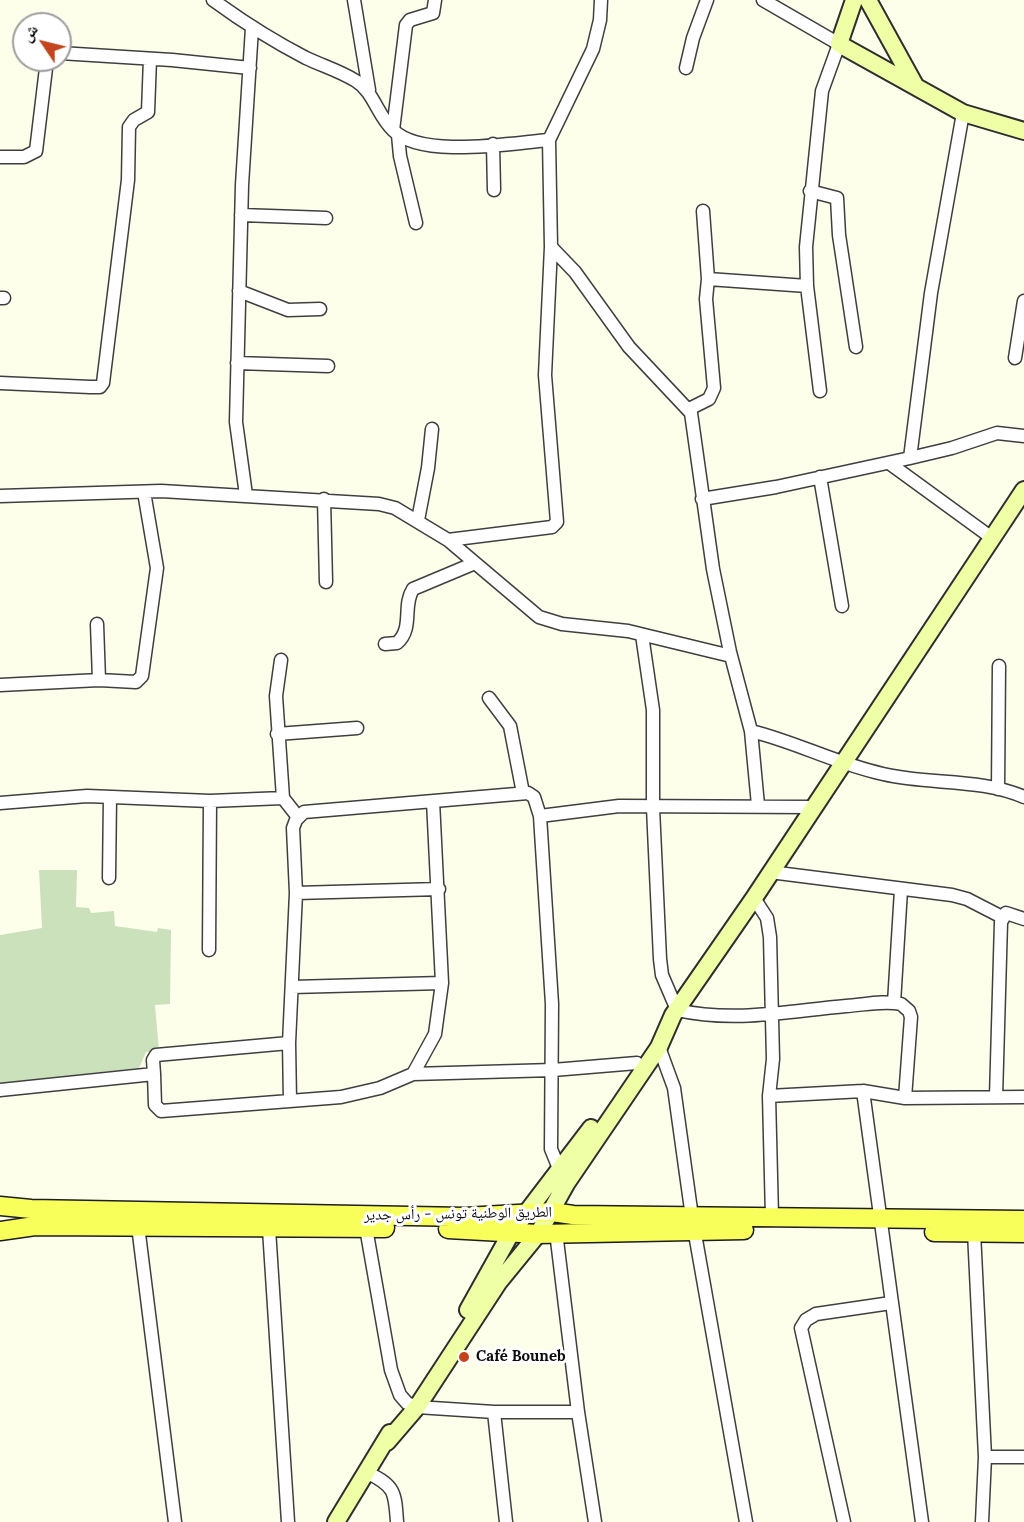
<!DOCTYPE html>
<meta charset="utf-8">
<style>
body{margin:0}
#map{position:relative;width:1024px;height:1522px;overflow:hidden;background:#fdffeb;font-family:Lora,"Noto Naskh Arabic",serif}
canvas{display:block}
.north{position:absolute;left:12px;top:12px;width:60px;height:60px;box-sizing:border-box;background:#fff;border:2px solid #9e9e9e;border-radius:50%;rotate:305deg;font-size:16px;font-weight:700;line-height:24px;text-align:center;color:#0c0c0c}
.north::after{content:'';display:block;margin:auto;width:21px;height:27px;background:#c3441d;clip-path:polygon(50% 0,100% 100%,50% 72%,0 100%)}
</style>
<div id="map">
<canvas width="1024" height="1522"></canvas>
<div class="north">ش</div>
</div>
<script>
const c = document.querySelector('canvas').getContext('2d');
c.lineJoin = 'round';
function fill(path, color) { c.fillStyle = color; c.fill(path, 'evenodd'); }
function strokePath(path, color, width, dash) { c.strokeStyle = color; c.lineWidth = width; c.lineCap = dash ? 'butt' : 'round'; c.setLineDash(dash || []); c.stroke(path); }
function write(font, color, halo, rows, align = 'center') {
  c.font = font + ' Lora,"Noto Naskh Arabic",serif'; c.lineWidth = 6; c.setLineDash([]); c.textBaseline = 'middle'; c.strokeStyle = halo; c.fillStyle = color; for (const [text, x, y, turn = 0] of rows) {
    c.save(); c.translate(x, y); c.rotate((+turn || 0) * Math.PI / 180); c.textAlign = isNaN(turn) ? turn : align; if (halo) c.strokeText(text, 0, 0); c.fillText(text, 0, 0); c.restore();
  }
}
fill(new Path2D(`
 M39,870H77L76,907L89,908L91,913L114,911L115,926L157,932L158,928L171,930L170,1004L155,1005L159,1051L146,1052L139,1068L0,1083V935L42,928Z`), '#cae1bb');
const street = new Path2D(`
 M213,0C243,22 273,41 306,58C323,66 340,71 356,81C374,92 377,115 393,130C421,159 511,143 549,140
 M354,0L369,90
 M601,0L600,20L593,49L549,140L551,247L575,272L629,347L691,413L713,569L730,652L751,731L758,805
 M763,0L839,44L822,91L806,247L807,286L820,391
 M60,53L172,60L250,68
 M686,68L693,38L707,0
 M963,113L931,293L910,458L952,448L997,433L1024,436
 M393,130L406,25L410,20L433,13L435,0
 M398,135L400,156L416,223
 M493,144L494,190
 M0,157H24L36,151L47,60
 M810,191L837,198L839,235L856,347
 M703,211L708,279
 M241,215L326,218
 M239,291L288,310L320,309
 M0,298H4
 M1015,358L1024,301
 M237,363L328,366
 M0,383L90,387H100L103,383L128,180L129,127L134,120L148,112L150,59
 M689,409L709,399L714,388L706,299L708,279L807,286
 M889,463L992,538
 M820,477L842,606
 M246,495L236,422L242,185L252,28
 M0,496L161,491L379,504L395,508L448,540L539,617L562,624L628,631L731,656
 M324,499L326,582
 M702,499L776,487L910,458
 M418,520L428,468L432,429
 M448,540L552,527L557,522L545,375L551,247
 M97,624L99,680
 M642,635L653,710V808L660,959L662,975L677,1010C734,1023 789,1011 846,1006C863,1005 884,1000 901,1004L909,1011L911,1017L905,1098
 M385,644L397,643C414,628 402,606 413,589L475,563
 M281,660L276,696L283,798
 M0,685L99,680L136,682L142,676L157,568L144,492
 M489,698L510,726L523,793
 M751,731C796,742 837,764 883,774C929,785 981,778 1024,797
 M277,734L357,728
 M998,789L999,666
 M433,801L442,983L435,1034L413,1074L553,1070L637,1063
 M0,803L87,796L210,801L283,798L298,817
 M540,816L552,1004L551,1149L560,1171
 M770,872L952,895L967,899L1002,917
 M109,878L110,797
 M296,893L439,889
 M754,898L767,918L770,937L773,1059L769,1096L772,1217
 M209,950L210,801
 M292,987L442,983
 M894,1003L901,890
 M289,1043L296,893L293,828L296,820L304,812L528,793L534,797L540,816L619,806L812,807
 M659,1047L674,1088L692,1217L746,1522
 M154,1074L153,1060L156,1055L289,1043L290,1101
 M0,1090L154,1074L155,1105L161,1111L341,1097L380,1088L413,1074
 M863,1091L922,1522
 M769,1096L863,1091L905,1098L1024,1097
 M996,1097L1001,922L1006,913L1024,919
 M138,1226L175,1522
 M366,1228L391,1370L400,1395L407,1403L417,1407L494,1412H578
 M269,1229L288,1522
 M556,1232L578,1412L595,1522
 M974,1232L985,1457L982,1522
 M494,1412L506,1522
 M985,1457H1024
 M368,1473C395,1486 395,1492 397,1522
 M844,1522L801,1328L806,1320L816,1314L891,1303`);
const secondary = new Path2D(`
 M854,0L839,44L963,113L1024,131
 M868,0L916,87
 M468,1310L511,1233L591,1128
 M387,1442L417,1407L498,1283L538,1234L566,1184L659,1047L673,1015L754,898L1024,490
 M336,1522L390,1433`);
const primary = new Path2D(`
 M0,1206L31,1209L465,1217L552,1212L573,1215L1024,1220
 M448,1229L538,1234L744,1230
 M0,1231L35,1226L385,1228
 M934,1232L1024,1233`);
strokePath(street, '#3f3f3f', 15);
strokePath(secondary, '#2e2e2e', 20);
strokePath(primary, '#1d1d1d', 21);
strokePath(street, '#fff', 12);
strokePath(secondary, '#efffa6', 16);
strokePath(primary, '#f8ff5b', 18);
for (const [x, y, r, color] of [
 [464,1357,6,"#c3441d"]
]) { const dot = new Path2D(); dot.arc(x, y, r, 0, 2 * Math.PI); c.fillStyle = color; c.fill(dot); strokePath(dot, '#fff', 2); }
write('15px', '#0c0c0c', '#fff', [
 ["الطريق الوطنية تونس - رأس جدير",458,1214,-1]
]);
write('bold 15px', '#0c0c0c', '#fff', [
 ["Café Bouneb",476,1357]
], 'left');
</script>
